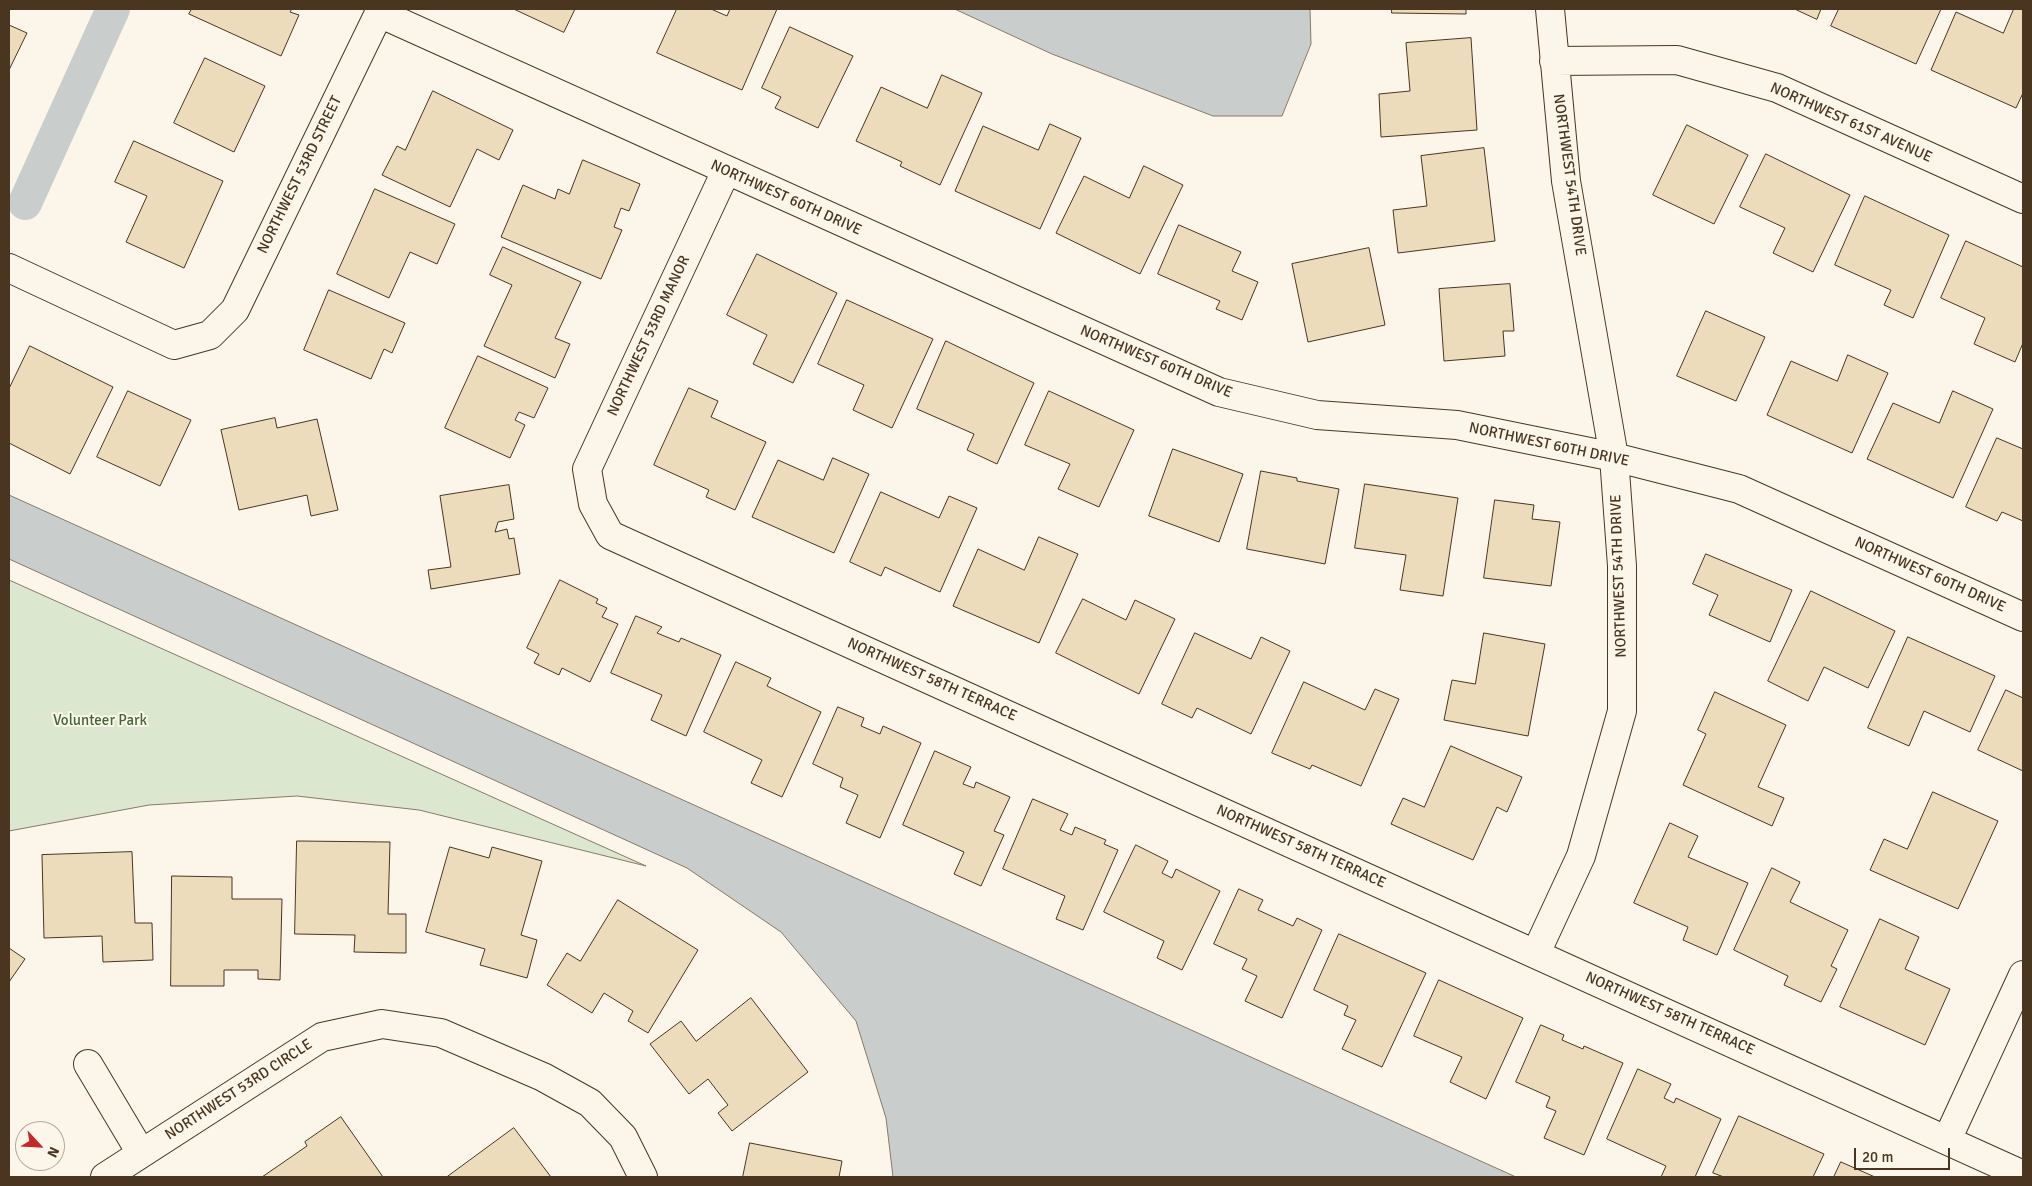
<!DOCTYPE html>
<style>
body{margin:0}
#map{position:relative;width:2032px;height:1186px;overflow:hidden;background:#fbf6e9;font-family:Signika,sans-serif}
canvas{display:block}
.frame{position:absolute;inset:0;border:10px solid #4a3520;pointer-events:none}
.north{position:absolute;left:15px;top:1121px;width:50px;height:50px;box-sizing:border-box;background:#fbf6e9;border:1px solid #b4a999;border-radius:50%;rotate:115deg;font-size:14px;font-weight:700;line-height:20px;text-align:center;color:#4a3520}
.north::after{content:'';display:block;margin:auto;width:18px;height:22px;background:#c62828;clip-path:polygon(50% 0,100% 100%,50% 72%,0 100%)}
.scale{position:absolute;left:1854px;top:1148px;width:96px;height:22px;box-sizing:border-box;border:2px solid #4a3520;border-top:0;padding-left:6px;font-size:15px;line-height:18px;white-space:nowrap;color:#4a3520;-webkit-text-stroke:4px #fbf6e9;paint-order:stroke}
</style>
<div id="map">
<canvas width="2032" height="1186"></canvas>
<div class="frame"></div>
<div class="north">N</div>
<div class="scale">20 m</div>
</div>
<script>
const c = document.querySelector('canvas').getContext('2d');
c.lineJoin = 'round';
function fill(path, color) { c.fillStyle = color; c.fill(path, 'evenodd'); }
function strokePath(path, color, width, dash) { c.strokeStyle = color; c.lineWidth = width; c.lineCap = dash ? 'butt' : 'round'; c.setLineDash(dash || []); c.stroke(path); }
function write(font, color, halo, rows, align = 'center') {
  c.font = font + ' Signika,sans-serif'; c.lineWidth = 4; c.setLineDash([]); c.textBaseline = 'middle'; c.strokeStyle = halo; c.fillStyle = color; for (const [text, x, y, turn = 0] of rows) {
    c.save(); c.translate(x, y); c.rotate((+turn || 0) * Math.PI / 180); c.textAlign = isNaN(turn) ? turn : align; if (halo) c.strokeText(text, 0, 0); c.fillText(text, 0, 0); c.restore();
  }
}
const green = new Path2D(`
 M9,580L646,866L419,810L297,796L149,805L9,831Z`);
fill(green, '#dce7d0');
strokePath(green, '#887966', 1);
const water = new Path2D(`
 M955,9H1310L1311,44L1282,116H1213L1052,54Z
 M9,495L1516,1177H893L886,1118L856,1021L781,932L687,868L9,559Z`);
fill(water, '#c9cecd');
strokePath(water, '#887966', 1);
strokePath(new Path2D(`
 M25,203L113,9`), '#c9cecd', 34);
const building = new Path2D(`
 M192,9H292L290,12L299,15L281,56L189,14Z
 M514,9H575L564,32Z
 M677,9H711L727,16L730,9H777L742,90L657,53Z
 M1392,9H1466V14L1392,13Z
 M1795,9H1821L1817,19Z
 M1839,9H1941L1916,64L1831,26Z
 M2014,9H2023V93L2016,108L1931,70L1956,12L2003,33Z
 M9,25L27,33L9,70Z
 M790,27L853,56L818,128L775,108L781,97L762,88Z
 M1471,38L1477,130L1381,137L1379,94L1410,91L1406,43Z
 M205,58L265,86L234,152L174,123Z
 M942,75L982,93L940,185L900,166L902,162L856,141L881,87L927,108Z
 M433,91L513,130L499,160L477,149L450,207L382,175L397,146L405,150Z
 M1050,124L1081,138L1040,229L955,191L983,126L1038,150Z
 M1687,125L1748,155L1714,224L1653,195Z
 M134,141L223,181L184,268L126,242L147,196L115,182Z
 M1484,148L1495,241L1398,253L1393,210L1427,206L1421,156Z
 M1766,154L1850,195L1813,272L1773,253L1785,228L1740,207Z
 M583,160L640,184L629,211L621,208L614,227L622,230L601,279L501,237L523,185L555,199L558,189L569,194Z
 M1144,166L1183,185L1140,274L1056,233L1084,176L1129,198Z
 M375,189L455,224L437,264L410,252L389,298L337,274Z
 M1865,196L1949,235L1913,318L1884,305L1891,290L1835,265Z
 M1179,225L1241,252L1232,271L1258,282L1242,320L1216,309L1220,301L1158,274Z
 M1966,241L2023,267V343L2015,362L1974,344L1985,318L1941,298Z
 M503,247L581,282L555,338L570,344L555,378L484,346L512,285L490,275Z
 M1369,248L1385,325L1308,342L1292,264Z
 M757,254L837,293L793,383L753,364L767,335L727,315Z
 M1510,284L1514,331H1503L1505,356L1444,361L1439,289Z
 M329,290L405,323L392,353L384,349L371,379L304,350Z
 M847,300L933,339L892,428L853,410L864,385L818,364Z
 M1706,311L1765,337L1736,401L1677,376Z
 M946,341L1034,383L997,464L967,450L974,434L917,409Z
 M30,346L113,387L70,474L9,443V389Z
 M1848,355L1888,373L1852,453L1767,415L1791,361L1837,381Z
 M478,356L548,388L534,418L519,412L515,420L525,425L510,458L445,428Z
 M689,388L718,401L711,417L766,442L735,510L706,497L709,490L654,465Z
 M128,391L191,420L160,486L97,457Z
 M1049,391L1134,430L1099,507L1058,489L1070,464L1025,445Z
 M1953,391L1993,409L1953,498L1867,459L1893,403L1939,423Z
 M275,418L277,428L317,419L338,510L311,516L307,495L239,510L221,430Z
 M1997,438L2023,449V521L2002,512L1997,521L1966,507Z
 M1173,449L1243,474L1219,542L1149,516Z
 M833,458L869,474L834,553L752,517L778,460L823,480Z
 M1261,471L1297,478V481L1339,489L1325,564L1247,549Z
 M1365,484L1458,498L1443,596L1400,590L1406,555L1355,548Z
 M509,485L514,519L498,522L495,532L507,529L509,539L514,538L520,574L431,589L428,570L451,567L440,496Z
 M881,492L939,518L949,496L977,508L940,592L885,567L881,576L850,562Z
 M1495,500L1534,505L1532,519L1560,522L1551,586L1484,578Z
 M1039,537L1078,554L1039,643L953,606L978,549L1024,570Z
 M1706,554L1792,590L1770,642L1709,615L1718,595L1693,584Z
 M560,580L598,599L596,603L607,608L602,617L618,624L590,682L562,668L559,675L534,663L539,654L527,648Z
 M1811,591L1895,631L1868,688L1824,667L1808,701L1768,681Z
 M1083,599L1126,620L1135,600L1175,619L1139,694L1056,653Z
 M636,616L662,627L657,633L679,642L681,638L721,655L686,736L651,720L662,695L611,673Z
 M1195,633L1251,659L1261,637L1290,651L1251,734L1197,708L1192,718L1162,704Z
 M1484,633L1545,644L1528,736L1444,720L1452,680L1475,684Z
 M1908,637L1995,676L1970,732L1924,711L1909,746L1868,728Z
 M736,662L771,678L767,686L821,712L782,797L751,783L762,760L704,732Z
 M1304,682L1365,710L1375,689L1399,699L1361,786L1312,765L1310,769L1272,753Z
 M2006,690L2023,698V771L1978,750Z
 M1715,692L1786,725L1758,787L1784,798L1772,826L1683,785L1706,734L1698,730Z
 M838,707L864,718L861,726L880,734L883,726L921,743L880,838L846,823L858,795L840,787L843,778L813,764Z
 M1451,746L1522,777L1507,812L1497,807L1473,860L1391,824L1403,798L1424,807Z
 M935,751L971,767L963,784L974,788L976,782L1010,797L994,831L1004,835L981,886L954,874L964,852L903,825Z
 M1933,792L1998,821L1958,909L1870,870L1884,839L1907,849Z
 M1033,799L1068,814L1060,830L1072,835L1075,827L1106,840L1104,844L1118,850L1083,930L1056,919L1065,896L1003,869Z
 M1670,823L1698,836L1688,857L1748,883L1717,955L1683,940L1688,927L1634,903Z
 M297,841L390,842L388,914H406V953L354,952L355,935L295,934Z
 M1136,845L1168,861L1162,873L1172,878L1176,869L1220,891L1182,970L1157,958L1164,941L1104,912Z
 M450,847L489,858L492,847L542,861L521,935L537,940L527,978L480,965L485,949L426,932Z
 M132,852L135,923H152L153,960L103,962L102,936L44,938L42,855Z
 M1772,868L1800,882L1790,902L1848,930L1831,966L1837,969L1821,1002L1784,985L1788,976L1734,950Z
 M172,876L232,877V899H282L280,980L258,979V970H224V986H171Z
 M1239,889L1263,900L1258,910L1293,926L1297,918L1322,930L1282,1018L1245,1001L1257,976L1242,969L1247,959L1214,944Z
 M618,900L698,950L648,1033L628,1021L633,1011L604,993L592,1013L547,985L567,953L580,961Z
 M1880,919L1919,937L1905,969L1950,989L1925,1045L1840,1007Z
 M1339,934L1426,973L1382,1067L1342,1049L1356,1020L1344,1015L1348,1006L1314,990Z
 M9,948L25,959L9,982Z
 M1439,980L1523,1018L1486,1099L1450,1082L1462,1057L1414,1036Z
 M751,998L808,1072L732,1131L718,1113L728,1105L708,1079L689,1094L650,1044L681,1021L696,1041Z
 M1541,1025L1564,1035L1562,1040L1583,1049L1584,1046L1623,1063L1584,1155L1544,1138L1556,1111L1546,1107L1550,1097L1516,1082Z
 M1638,1069L1671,1084L1664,1098L1674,1103L1676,1098L1721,1119L1695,1177H1661L1666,1166L1607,1139Z
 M1739,1116L1824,1154L1813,1177H1724L1713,1173Z
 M341,1117L383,1177H262L307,1146L305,1142Z
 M514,1128L551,1177H447Z
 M750,1143L842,1161L839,1177H743Z
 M1841,1162L1875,1177H1834Z`);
fill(building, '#ecdcbc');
strokePath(building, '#4a3520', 1);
const minor = new Path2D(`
 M379,13L1219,392L1317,415L1457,425L1614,457L1739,489L2023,617
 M1554,61L1677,60L1777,88L2023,199
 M726,171L587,469L593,504L610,535L2023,1175
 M9,268L174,345L210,335L235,310L381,9
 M1536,953L1581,856L1622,711V566L1614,457L1566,181L1550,9
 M88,1064L141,1153
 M1947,1140L2023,975
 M105,1177L322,1037L382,1024L441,1033L543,1077L590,1103L623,1137L643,1177`);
strokePath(minor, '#4a3520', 30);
strokePath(minor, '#fbf6e9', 28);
write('15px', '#4a3520', '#fbf6e9', [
 ["NORTHWEST 61ST AVENUE",1851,123,24],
 ["NORTHWEST 53RD STREET",300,175,-64],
 ["NORTHWEST 54TH DRIVE",1569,175,82],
 ["NORTHWEST 60TH DRIVE",786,198,24],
 ["NORTHWEST 53RD MANOR",649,336,-65],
 ["NORTHWEST 60TH DRIVE",1156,362,23],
 ["NORTHWEST 60TH DRIVE",1549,445,12],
 ["NORTHWEST 60TH DRIVE",1930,575,24],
 ["NORTHWEST 54TH DRIVE",1619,576,-92],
 ["NORTHWEST 58TH TERRACE",932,680,24],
 ["NORTHWEST 58TH TERRACE",1301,847,24],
 ["NORTHWEST 58TH TERRACE",1670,1014,24],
 ["NORTHWEST 53RD CIRCLE",239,1090,-33]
]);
write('15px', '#436837', '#fbf6e9', [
 ["Volunteer Park",100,721]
]);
</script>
